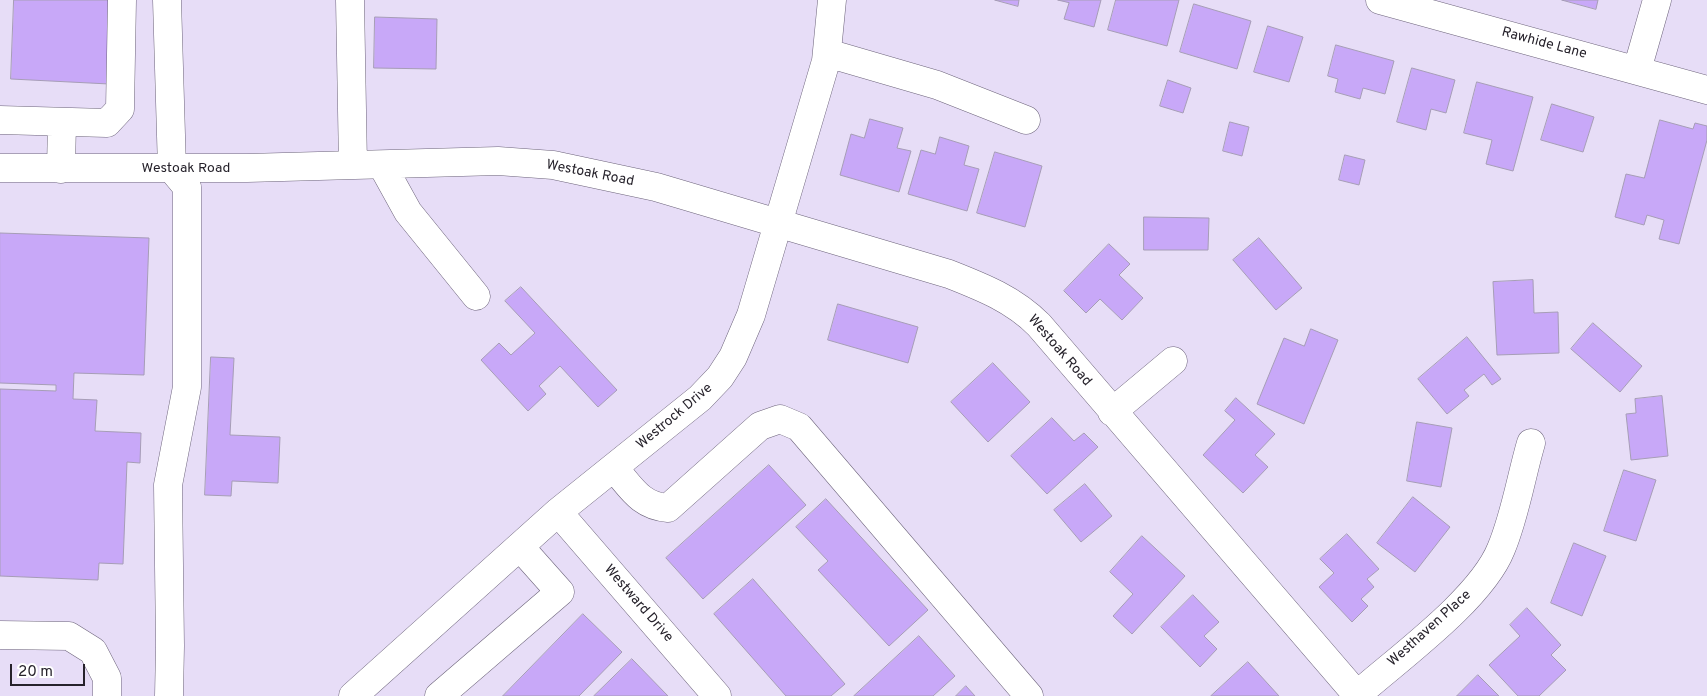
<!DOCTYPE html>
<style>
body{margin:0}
#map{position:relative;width:1707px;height:696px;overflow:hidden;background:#e7ddf7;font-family:Overpass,sans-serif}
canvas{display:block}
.scale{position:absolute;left:10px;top:664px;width:75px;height:22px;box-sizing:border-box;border:2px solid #26222b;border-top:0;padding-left:6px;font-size:15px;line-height:18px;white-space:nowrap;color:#26222b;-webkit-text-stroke:4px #fff;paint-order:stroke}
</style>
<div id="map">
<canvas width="1707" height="696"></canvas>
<div class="scale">20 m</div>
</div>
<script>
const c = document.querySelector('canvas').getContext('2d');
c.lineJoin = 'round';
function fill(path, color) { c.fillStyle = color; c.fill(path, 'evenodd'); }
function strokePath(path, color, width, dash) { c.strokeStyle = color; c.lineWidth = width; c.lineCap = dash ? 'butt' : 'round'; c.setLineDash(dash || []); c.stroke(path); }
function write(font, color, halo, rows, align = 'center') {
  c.font = font + ' Overpass,sans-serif'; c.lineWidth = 5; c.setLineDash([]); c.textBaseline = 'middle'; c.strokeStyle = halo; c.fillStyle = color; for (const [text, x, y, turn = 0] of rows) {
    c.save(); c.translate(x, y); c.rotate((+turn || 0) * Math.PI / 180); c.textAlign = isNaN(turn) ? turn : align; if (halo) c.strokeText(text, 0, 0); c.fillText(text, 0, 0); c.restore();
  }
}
const building = new Path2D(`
 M14,0H113L109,84L11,79Z
 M995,0H1019L1018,6Z
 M1058,0H1101L1094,27L1064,19L1069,3Z
 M1116,0H1179L1167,46L1108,30Z
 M1562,0H1598L1596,9Z
 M1194,4L1251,21L1237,69L1180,52Z
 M375,17L437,19L436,69L374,68Z
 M1268,26L1303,37L1289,82L1254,72Z
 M1336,45L1394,61L1385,94L1363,88L1360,99L1335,92L1338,79L1328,76Z
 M1412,68L1455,80L1446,113L1431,109L1426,130L1397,122Z
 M1168,80L1191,88L1183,113L1160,106Z
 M1477,82L1533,97L1513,171L1486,164L1492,140L1464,133Z
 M1552,104L1594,117L1583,152L1541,140Z
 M870,119L903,128L897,148L911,151L899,192L840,175L851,134L864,138Z
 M1660,120L1693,129L1695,123L1707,126V140L1679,244L1659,239L1664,220L1647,215L1644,225L1615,217L1626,174L1644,178Z
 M1230,122L1249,127L1242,156L1223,151Z
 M940,137L969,146L964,165L979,169L967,211L908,194L921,150L935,154Z
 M995,152L1042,166L1025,227L977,213Z
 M1345,155L1365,160L1359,185L1339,180Z
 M1144,217L1209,218L1208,250H1144Z
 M0,233L149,238L144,375L74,373L73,399L97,400L95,431L141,433L140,463L127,462L123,564L99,563L98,580L0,576V389L56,391V385L0,383Z
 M1259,238L1302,288L1276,310L1233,260Z
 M1109,244L1130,264L1119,275L1143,298L1122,320L1100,299L1086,313L1064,291Z
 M1533,280L1534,313L1558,312L1559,353L1497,355L1493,282Z
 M521,287L617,390L598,407L560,366L539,386L546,394L528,411L481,360L499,343L511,355L535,333L505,301Z
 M838,304L918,327L908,363L828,340Z
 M1593,323L1642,366L1620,392L1571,349Z
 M1311,329L1338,340L1304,424L1257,404L1284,338L1304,346Z
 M1467,337L1501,379L1492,385L1484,374L1464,390L1469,396L1447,414L1418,379Z
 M211,357L234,358L230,435L280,437L278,483L232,481L231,496L205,495Z
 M993,363L1030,402L988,442L951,402Z
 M1662,396L1668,456L1631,460L1626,414L1636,413L1635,399Z
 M1236,398L1275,434L1255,455L1268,467L1243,493L1203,455L1235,420L1225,411Z
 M1052,418L1074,441L1084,433L1098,447L1047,494L1011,456Z
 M1417,422L1452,428L1441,487L1407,481Z
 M769,465L806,505L703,599L666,558Z
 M1624,470L1656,480L1636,541L1604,531Z
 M1085,484L1112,516L1081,542L1054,510Z
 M1413,497L1450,527L1415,572L1377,543Z
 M826,499L928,610L889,646L818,570L828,561L796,527Z
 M1347,534L1379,569L1367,579L1374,587L1361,599L1368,606L1352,622L1319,587L1334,573L1320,559Z
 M1142,536L1185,576L1132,634L1113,616L1133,594L1110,572Z
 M1574,543L1606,556L1582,616L1551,603Z
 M753,579L845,684L831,696H786L714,614Z
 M1193,595L1219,622L1204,636L1217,649L1200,667L1161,627Z
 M1527,608L1561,645L1551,655L1566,670L1539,696H1518L1489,665L1520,636L1510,625Z
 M583,614L622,652L579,696H503Z
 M919,636L955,676L933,696H854Z
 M632,659L668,696H594Z
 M1248,662L1279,696H1211Z
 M1478,675L1499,696H1457Z
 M966,686L975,696H956Z`);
fill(building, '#c8a8f8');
strokePath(building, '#a69db6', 1);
const minor = new Path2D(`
 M167,0L172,169L187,187V387L168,485L170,646L169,696
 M350,0L353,165
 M1380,0L1707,90
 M827,53L937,85L1026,120
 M1637,70L1657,0
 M0,120L107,123L120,109L122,0
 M382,165L408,212L476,296
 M0,168H247L498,161L553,165L656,187L949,274C982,287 1013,299 1039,325L1358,696
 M61,169L62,122
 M1112,412L1173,361
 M614,468C631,487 640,506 668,508L760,426L780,419L799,427L1029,696
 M558,512L717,696
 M0,635L69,636L93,651L107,678V696
 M1357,695C1399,658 1481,599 1501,549C1515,516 1521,477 1531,443
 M353,696L558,512L700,398L720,377L733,357L751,315L826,61L832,0
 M439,696L560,592L520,547`);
strokePath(minor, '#6d647b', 29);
strokePath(minor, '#fff', 28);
write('14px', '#26222b', '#fff', [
 ["Rawhide Lane",1544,44,15],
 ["Westoak Road",186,169],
 ["Westoak Road",590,174,11],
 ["Westoak Road",1059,351,49],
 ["Westrock Drive",675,417,-40],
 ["Westward Drive",638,604,49],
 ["Westhaven Place",1430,629,-42]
]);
</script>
